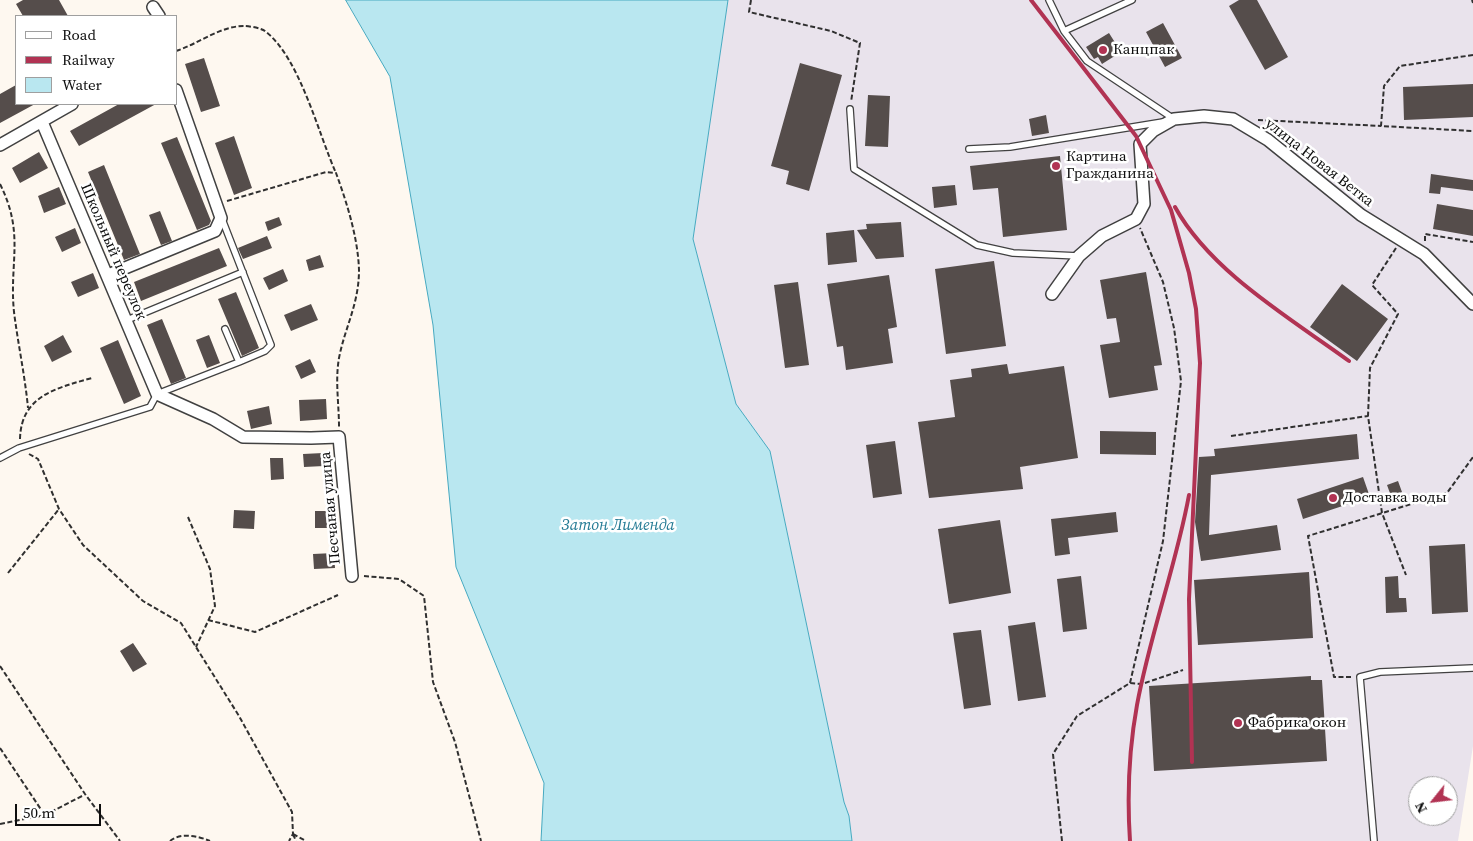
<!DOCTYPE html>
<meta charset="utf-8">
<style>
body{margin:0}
#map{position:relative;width:1473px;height:841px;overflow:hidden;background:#fef8f0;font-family:"Source Serif 4",serif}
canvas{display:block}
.legend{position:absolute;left:15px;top:15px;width:162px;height:90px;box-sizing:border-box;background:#fff;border:1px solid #9f9f9f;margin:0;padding:6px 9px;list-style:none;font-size:15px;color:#0e0e0e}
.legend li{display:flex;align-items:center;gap:10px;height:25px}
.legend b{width:25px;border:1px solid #9f9f9f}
.north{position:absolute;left:1408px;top:776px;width:50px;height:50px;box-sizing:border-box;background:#fff;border:1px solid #9f9f9f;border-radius:50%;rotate:241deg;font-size:14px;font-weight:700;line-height:20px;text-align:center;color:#0e0e0e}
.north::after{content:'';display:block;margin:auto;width:18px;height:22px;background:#b13353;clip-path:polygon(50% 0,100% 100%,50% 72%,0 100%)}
.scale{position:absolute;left:15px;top:804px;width:86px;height:22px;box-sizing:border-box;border:2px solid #0e0e0e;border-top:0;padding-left:6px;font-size:15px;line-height:18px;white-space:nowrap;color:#0e0e0e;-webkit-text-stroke:4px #fff;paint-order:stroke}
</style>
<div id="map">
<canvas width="1473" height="841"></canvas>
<ul class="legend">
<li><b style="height:6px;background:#fff"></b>Road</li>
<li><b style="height:6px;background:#b13353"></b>Railway</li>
<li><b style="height:14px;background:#b9e7f0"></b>Water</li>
</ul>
<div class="north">N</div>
<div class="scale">50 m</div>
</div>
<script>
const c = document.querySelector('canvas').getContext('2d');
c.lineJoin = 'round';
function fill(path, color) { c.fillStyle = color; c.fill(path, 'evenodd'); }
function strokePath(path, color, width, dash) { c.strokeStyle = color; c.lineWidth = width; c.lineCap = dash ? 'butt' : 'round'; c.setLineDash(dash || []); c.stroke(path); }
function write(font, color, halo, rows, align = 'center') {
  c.font = font + ' "Source Serif 4",serif'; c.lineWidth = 5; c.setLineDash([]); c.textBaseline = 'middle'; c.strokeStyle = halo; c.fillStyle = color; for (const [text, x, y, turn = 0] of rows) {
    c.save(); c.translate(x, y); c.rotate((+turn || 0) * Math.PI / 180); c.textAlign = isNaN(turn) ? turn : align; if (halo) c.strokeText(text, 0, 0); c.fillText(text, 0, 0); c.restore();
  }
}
fill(new Path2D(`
 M728,0H1473V746L1458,841H852L849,816L844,802L770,451L736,404L693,239ZM1418,786H1448V816H1418Z`), '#e9e3ec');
const water = new Path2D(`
 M346,0H728L693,239L736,404L770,451L844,802L849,816L852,841H541L544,783L456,567L433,325L390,77Z`);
fill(water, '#b9e7f0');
strokePath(water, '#47a9c0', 1);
fill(new Path2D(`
 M23,0H59L68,16H23L16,4Z
 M1239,0H1257L1288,57L1265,70L1229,6Z
 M1163,23L1182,58L1165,67L1146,32Z
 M1109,33L1121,52L1102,64L1098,57L1094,59L1086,47Z
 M204,58L220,106L201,112L185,64Z
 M800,63L842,75L809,191L786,184L789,171L771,166Z
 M1473,84V117L1404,120L1403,87Z
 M16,85V104H35L0,123V94Z
 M868,95L890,96L888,147L865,146Z
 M119,104H156L79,146L70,131Z
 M1046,115L1049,133L1032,136L1029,119Z
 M234,136L252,188L234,195L215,143Z
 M177,137L211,221L209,225L197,230L161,143Z
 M39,152L48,168L20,183L12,168Z
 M1060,156L1067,230L1003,237L998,188L973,190L970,166Z
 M104,165L140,254L124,260L88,172Z
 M1431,174L1473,180V191L1441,187L1440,194L1429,193Z
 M955,185L957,205L934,208L932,187Z
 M59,187L66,204L44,213L38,196Z
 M1437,204L1473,210V236L1433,229Z
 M160,211L172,241L161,245L149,215Z
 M279,217L282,225L268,231L265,222Z
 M901,222L904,257L876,259L857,230L867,229L866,224Z
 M75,228L81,243L62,252L55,237Z
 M854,230L857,262L828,265L826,233Z
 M267,236L272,248L243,259L238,248Z
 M219,248L227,266L141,301L134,282Z
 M320,255L324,267L309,271L306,260Z
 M994,261L1006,346L946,354L935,269Z
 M283,269L288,281L269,290L263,278Z
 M1146,272L1162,365L1154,366L1158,390L1109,398L1100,345L1120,342L1116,318L1107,319L1100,280Z
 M93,273L99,288L78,297L71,282Z
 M889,275L897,327L888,329L893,363L846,370L843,346L837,347L827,284Z
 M798,282L809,365L785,368L774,285Z
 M1342,284L1388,319L1357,361L1310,327Z
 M236,292L259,348L242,356L218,299Z
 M311,304L318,320L291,331L284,315Z
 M162,319L186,378L171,384L147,325Z
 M63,335L72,352L52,362L44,346Z
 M209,335L220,363L207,368L196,340Z
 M118,340L141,396L124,404L100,348Z
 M310,359L316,372L301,379L295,366Z
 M1007,364L1009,374L1064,366L1078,458L1020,467L1023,489L929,498L918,422L955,417L950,380L972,377L971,369Z
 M326,399L327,419L300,421L299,400Z
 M269,406L272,424L251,429L247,411Z
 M1100,431L1156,432V455L1100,454Z
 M1357,434L1359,459L1211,475L1209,535L1277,525L1281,550L1201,561L1195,522L1199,457L1215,456L1214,449Z
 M895,441L902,494L873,498L866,445Z
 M323,453L324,466L304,467L303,454Z
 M270,458H283L284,479L271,480Z
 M1363,477L1370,497L1303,519L1297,499Z
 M1398,481L1402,492L1391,496L1387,485Z
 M234,510L255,511L254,529L233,528Z
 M315,511H332V528H315Z
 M1116,512L1118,532L1068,538L1070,554L1055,556L1051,519Z
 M1000,520L1011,593L949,604L938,529Z
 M1465,544L1468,612L1432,614L1429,546Z
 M334,553L335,568L314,569L313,554Z
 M1309,572L1313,638L1198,645L1194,580Z
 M1081,576L1087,629L1063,632L1057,579Z
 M1398,576L1399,598H1406L1407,612L1386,613L1385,577Z
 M1035,622L1046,697L1018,701L1008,626Z
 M981,630L991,705L964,709L953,633Z
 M133,643L147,664L133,672L120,651Z
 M1311,676V680H1322L1327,761L1154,771L1149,686Z`), '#554d4b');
const lane = new Path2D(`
 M1049,0L1064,31L1087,61L1174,119
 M1064,31L1132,0
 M850,109L854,169L977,245L1013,253L1079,256
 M969,149L1010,147L1163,122
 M222,219L271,345L265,351L239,362
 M127,320L243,272
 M0,458L19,448L150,407L157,394L239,362L225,329
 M1374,841L1360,677L1380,672L1473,668`);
const street = new Path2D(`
 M153,7L159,16
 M42,122L157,394L213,419L243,437L311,438L339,437L352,576
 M0,145L72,104
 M108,275L215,231L221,218L176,90
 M1052,294L1079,256L1102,236L1136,219L1144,204L1140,144L1153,131L1174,119L1204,116L1233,119L1268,140L1361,215L1424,254L1473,304`);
strokePath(lane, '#414141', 8);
strokePath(street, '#414141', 14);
strokePath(new Path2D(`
 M751,0L749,12L831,31L860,43L851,102
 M1472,0L1473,3
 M176,51C198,44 220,26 244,26C249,26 261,28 265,31C300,58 318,133 336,173
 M1473,55L1400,66L1384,86L1381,126L1473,131
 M1258,120L1381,126
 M0,184C25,234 9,262 14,312C18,344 25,376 28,408
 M227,201L326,172L336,173C347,203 358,238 359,270C359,304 345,327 339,358C335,381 339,404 339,427
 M1425,241V234L1473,242
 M1396,248L1372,285L1398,314L1370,368L1368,416L1382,513L1406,575
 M1231,436L1368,416
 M20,439C21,396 56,388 92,378
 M29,454L38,459L59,509L83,545L143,601L181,623L239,716L292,812L293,834L289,841
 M188,517L210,569L215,606L196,647
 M8,573L59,509
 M364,576L399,579L424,596L433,682L455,742L481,841
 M208,620L255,632L338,595
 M0,666L85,794L120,841
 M1351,677H1334L1308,536L1447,493L1473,457
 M1130,683L1163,541L1181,381L1174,328L1163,282L1140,228
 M0,748L44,814
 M0,824L45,815L84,795
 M293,834L306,841
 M293,834L296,841
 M170,841C181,832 198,836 210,841
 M1062,841L1053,754L1077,716L1130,683L1142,684L1183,670`), '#303030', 2, [5, 2.5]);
strokePath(lane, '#fff', 5.5);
strokePath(street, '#fff', 11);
strokePath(new Path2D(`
 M1031,0L1136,136L1171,210L1189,273L1196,309L1200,363L1189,599L1192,762
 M1175,207C1211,272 1290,318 1349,361
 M1130,841C1127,796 1129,749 1137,705C1150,634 1176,566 1189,495`), '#b13353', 4);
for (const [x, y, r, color] of [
 [1103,50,5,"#b13353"],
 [1056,166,5,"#b13353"],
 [1333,498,5,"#b13353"],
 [1238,723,5,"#b13353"]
]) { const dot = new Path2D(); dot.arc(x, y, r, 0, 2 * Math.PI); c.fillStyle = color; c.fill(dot); strokePath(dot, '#fff', 2); }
write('15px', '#0e0e0e', '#fff', [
 ["Канцпак",1113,50],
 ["Картина",1066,157],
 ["Гражданина",1066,174],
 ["Доставка воды",1343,498],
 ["Фабрика окон",1248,723]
], 'left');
write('15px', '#0e0e0e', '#fff', [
 ["улица Новая Ветка",1319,163,38],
 ["Школьный переулок",113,252,67],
 ["Песчаная улица",331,508,-95]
]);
write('italic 16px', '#237a94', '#fff', [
 ["Затон Лименда",618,526]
]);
</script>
